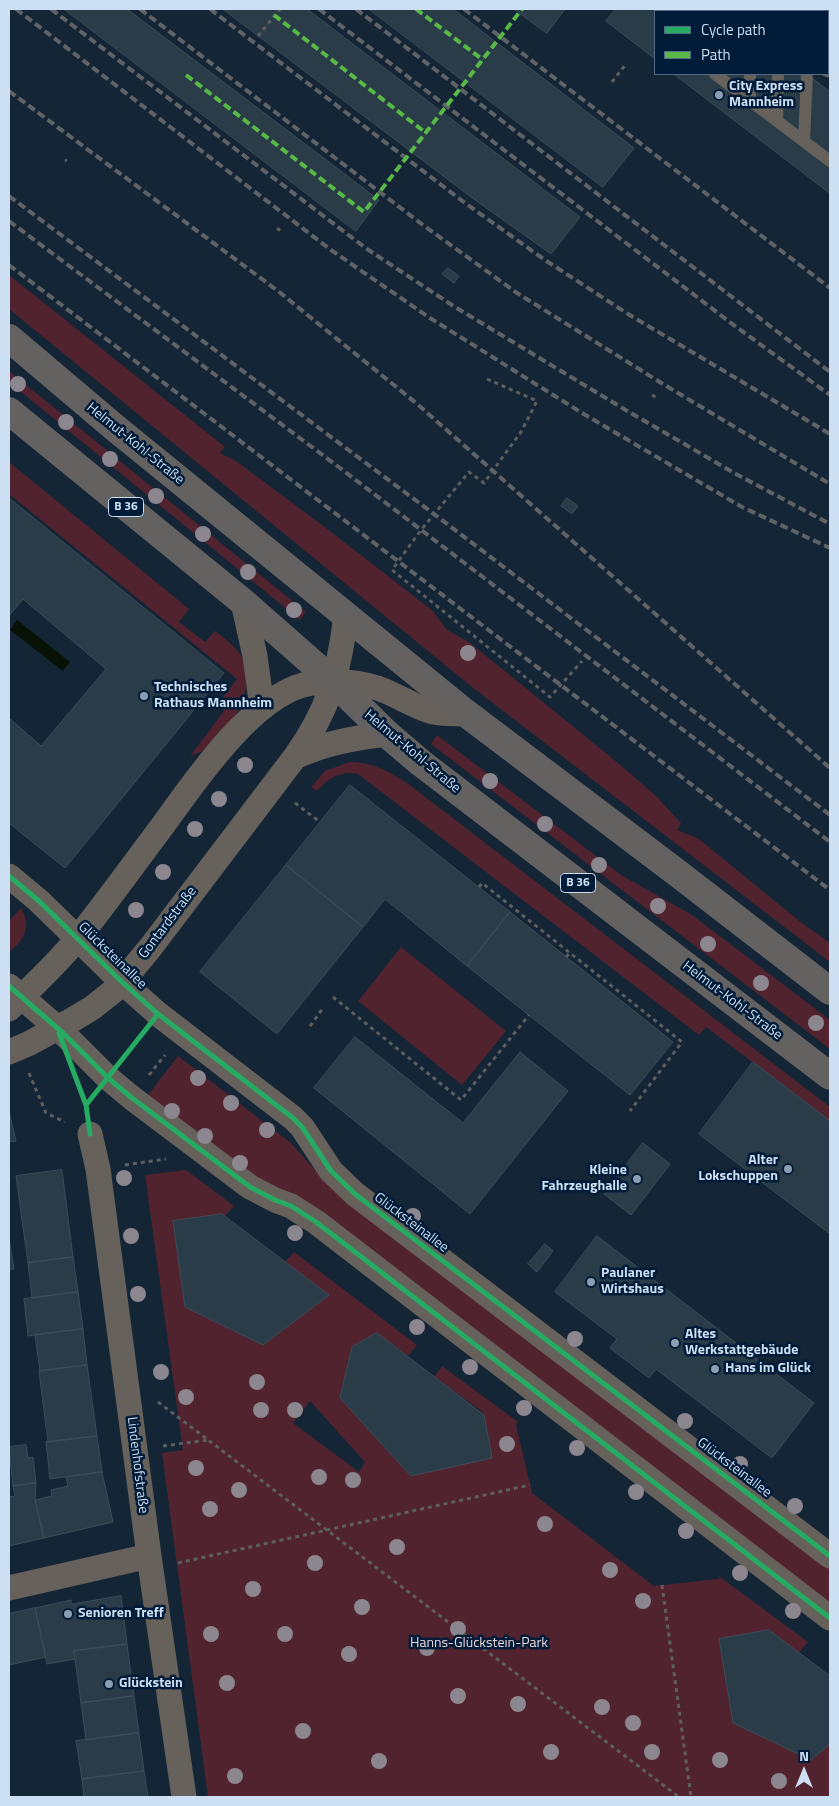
<!DOCTYPE html>
<meta charset="utf-8">
<style>
body{margin:0}
#map{position:relative;width:839px;height:1806px;overflow:hidden;background:#142536;font-family:"Titillium Web",sans-serif}
canvas{display:block}
.frame{position:absolute;inset:0;border:10px solid #cddff3;pointer-events:none}
.legend{position:absolute;left:654px;top:10px;width:175px;height:65px;box-sizing:border-box;background:#001c39;border:1px solid #526a83;margin:0;padding:6px 9px;list-style:none;font-size:15px;color:#cddff3}
.legend li{display:flex;align-items:center;gap:10px;height:25px}
.legend b{width:25px;border:1px solid #526a83}
.north{position:absolute;left:779px;top:1746px;width:50px;height:50px;-webkit-text-stroke:4px #001c39;paint-order:stroke;rotate:0deg;font-size:14px;font-weight:700;line-height:20px;text-align:center;color:#cddff3}
.north::after{content:'';display:block;margin:auto;width:18px;height:22px;background:#cddff3;clip-path:polygon(50% 0,100% 100%,50% 72%,0 100%)}
</style>
<div id="map">
<canvas width="839" height="1806"></canvas>
<div class="frame"></div>
<ul class="legend">
<li><b style="height:6px;background:#26ab63"></b>Cycle path</li>
<li><b style="height:6px;background:#58b947"></b>Path</li>
</ul>
<div class="north">N</div>
</div>
<script>
const c = document.querySelector('canvas').getContext('2d');
c.lineJoin = 'round';
function fill(path, color) { c.fillStyle = color; c.fill(path, 'evenodd'); }
function strokePath(path, color, width, dash) { c.strokeStyle = color; c.lineWidth = width; c.lineCap = dash ? 'butt' : 'round'; c.setLineDash(dash || []); c.stroke(path); }
function write(font, color, halo, rows, align = 'center') {
  c.font = font + ' "Titillium Web",sans-serif'; c.lineWidth = 5; c.setLineDash([]); c.textBaseline = 'middle'; c.strokeStyle = halo; c.fillStyle = color; for (const [text, x, y, turn = 0] of rows) {
    c.save(); c.translate(x, y); c.rotate((+turn || 0) * Math.PI / 180); c.textAlign = isNaN(turn) ? turn : align; if (halo) c.strokeText(text, 0, 0); c.fillText(text, 0, 0); c.restore();
  }
}
fill(new Path2D(`
 M9,275L225,447L220,453L236,461L326,528L433,611L447,630L469,642L618,763L656,796L681,823L677,830L699,839L798,920L830,943V962L472,687L9,309Z
 M9,371L306,612L300,620L9,382Z
 M9,462L189,609L179,622L205,642L215,631C226,639 241,651 246,665C254,691 230,728 213,745C208,750 198,752 192,756L191,755L224,711L217,705L237,679L9,494Z
 M437,735L621,875L692,915L830,1020V1049L431,744Z
 M350,762C371,762 389,771 407,783L830,1107V1121L706,1027L699,1035L358,774C342,770 327,779 317,791L311,787L325,771Z
 M21,908C31,925 25,942 9,951V921Z
 M401,947L506,1031L462,1085L358,1001Z
 M178,1056L291,1143L323,1179L830,1568V1605L145,1099Z
 M186,1170L234,1206L225,1216L222,1214L173,1221L185,1307L263,1345L329,1295L285,1262L294,1252L417,1345L408,1356L377,1333L352,1347L340,1398L411,1476L492,1457L483,1412L434,1377L442,1366L518,1422L516,1425L532,1493L654,1586L718,1579L720,1577L808,1642L799,1653L769,1630L719,1639L733,1723L811,1760L830,1744V1797H208L162,1453L183,1450L145,1175ZM310,1401L365,1462L359,1472L293,1423Z`), '#51232e');
fill(new Path2D(`
 M17,620L70,662L63,671L10,630Z`), '#071205');
const building = new Path2D(`
 M64,9H127L379,200L356,231Z
 M223,9H307L580,217L551,254L471,197Z
 M369,9H453L634,148L603,187Z
 M514,9H565L547,33Z
 M616,9H722L725,11H655V59L606,21Z
 M814,9H830V21L828,19V11H817Z
 M674,74H807L830,92V193Z
 M448,268L459,276L454,283L442,274Z
 M9,498L224,673L65,868L9,823V718L41,746L106,669L23,599L9,616Z
 M567,498L578,506L572,514L561,506Z
 M350,785L510,912L467,966L385,899L363,927L286,865Z
 M286,865L363,927L277,1034L200,972Z
 M510,912L673,1042L630,1095L467,966Z
 M355,1037L463,1123L520,1052L568,1091L470,1214L314,1088Z
 M753,1062L830,1121V1234L699,1134Z
 M9,1111L16,1141L9,1142Z
 M643,1143L670,1164L631,1215L604,1194Z
 M62,1170L73,1257L28,1263L16,1176Z
 M222,1214L329,1295L263,1345L185,1307L173,1221Z
 M597,1236L814,1403L772,1458L656,1369L649,1378L610,1348L617,1339L555,1292Z
 M10,1244L14,1269L9,1270V1245Z
 M545,1244L553,1251L537,1272L528,1264Z
 M73,1257L78,1292L32,1298L28,1263Z
 M78,1292L83,1329L28,1336L24,1299Z
 M83,1329L87,1365L40,1371L35,1335Z
 M377,1333L484,1415L492,1458L411,1476L340,1398L352,1347Z
 M87,1365L97,1436L48,1442L39,1371Z
 M97,1436L102,1472L50,1479L46,1442Z
 M26,1445L28,1458L33,1457L36,1483L13,1486L9,1447Z
 M102,1472L113,1522L44,1538L35,1500L52,1496L51,1490L68,1486L66,1477Z
 M36,1483L35,1500L44,1538L9,1546V1497L15,1496L13,1486Z
 M121,1596L127,1644L74,1651L75,1659L47,1664L35,1608L71,1600V1604Z
 M35,1608L46,1657L9,1665V1614Z
 M769,1630L830,1676V1744L811,1760L733,1723L719,1639Z
 M127,1644L134,1696L81,1703L74,1651Z
 M134,1696L139,1733L86,1740L81,1703Z
 M139,1733L144,1771L82,1779L76,1741Z
 M144,1771L148,1797H84L82,1779Z`);
fill(building, '#2a3c48');
strokePath(building, '#3b4d59', 1);
strokePath(new Path2D(`
 M258,36L280,9
 M612,82L626,64
 M65,160L67,161
 M277,228L283,233
 M487,379L537,401L521,432L484,483L469,472L421,530L392,570L550,697L582,661
 M652,395L659,399
 M295,803L320,822
 M479,887L482,883L682,1042L630,1111
 M566,957L570,953
 M333,997L461,1100L529,1015
 M310,1026L323,1008
 M29,1073L46,1113L65,1122
 M149,1075L165,1055
 M125,1165L166,1159
 M158,1402L679,1797
 M163,1446L208,1440
 M178,1563L530,1485
 M662,1585L691,1797`), '#5d5f5f', 3, [4, 4]);
strokePath(new Path2D(`
 M695,9V11
 M664,11V9
 M723,11V9
 M715,74L830,161
 M750,100V74
 M777,120L778,74
 M804,141L807,74`), '#66615b', 12);
strokePath(new Path2D(`
 M755,9L758,11
 M828,64L830,65
 M243,602L255,656L262,708
 M295,757C325,743 354,738 387,734
 M9,876L39,901L122,982L158,1014L293,1118L302,1127L331,1171L355,1194L830,1556
 M9,986L63,1033L108,1078L132,1098L250,1187L275,1200L291,1206L316,1222L830,1618
 M9,1009C32,987 56,965 77,939C106,903 133,865 161,828C193,784 249,700 303,685C327,679 362,681 385,691C400,697 417,708 433,712C444,714 455,714 467,714
 M9,1052L30,1043L72,1020L92,1008L116,989L150,948L295,757C329,710 339,672 346,615
 M90,1134L98,1169L149,1556L184,1797
 M9,1588L149,1556`), '#66615b', 25);
strokePath(new Path2D(`
 M9,338L114,427L467,714L676,872L830,991
 M9,411L243,602L334,682L387,734L421,763L830,1076`), '#646260', 28);
strokePath(new Path2D(`
 M16,9L331,250L430,318L582,413L742,507L830,548
 M51,9L367,249L455,307L624,409L736,474L830,524
 M140,9L423,225L517,293L663,384L830,484
 M210,9L465,203L545,260L628,314L830,434
 M319,9L735,326L830,395
 M356,9L830,372
 M464,9L830,288
 M9,91L278,291L416,403L830,768
 M9,196L434,514L830,815
 M9,221L340,468L830,842
 M9,265L830,890`), '#5f6366', 4, [8, 4]);
strokePath(new Path2D(`
 M416,9L483,60
 M274,15L426,133
 M186,75L364,212L522,9`), '#58b947', 4, [8, 4]);
strokePath(new Path2D(`
 M9,876L39,901L122,982L158,1014L293,1118L302,1127L331,1171L355,1194L830,1556
 M9,986L63,1033L108,1078L132,1098L250,1187L275,1200L291,1206L316,1222L830,1618
 M59,1033L86,1105L90,1134
 M86,1105L158,1014`), '#26ab63', 5);
c.fillStyle = '#8c868f';
for (const [x, y] of [
 [18,384],
 [66,422],
 [110,459],
 [156,496],
 [203,534],
 [248,572],
 [294,610],
 [468,653],
 [245,765],
 [490,781],
 [219,799],
 [545,824],
 [195,829],
 [599,865],
 [163,872],
 [658,906],
 [136,910],
 [708,944],
 [761,983],
 [816,1023],
 [198,1078],
 [231,1103],
 [172,1111],
 [267,1130],
 [205,1136],
 [240,1163],
 [124,1178],
 [413,1216],
 [295,1233],
 [131,1236],
 [138,1294],
 [417,1327],
 [575,1339],
 [470,1367],
 [161,1372],
 [257,1382],
 [186,1397],
 [524,1408],
 [261,1410],
 [295,1410],
 [685,1421],
 [507,1444],
 [577,1448],
 [740,1464],
 [196,1468],
 [319,1477],
 [353,1480],
 [239,1490],
 [636,1492],
 [795,1506],
 [210,1509],
 [545,1524],
 [686,1531],
 [397,1547],
 [315,1563],
 [610,1570],
 [740,1573],
 [253,1589],
 [643,1601],
 [362,1607],
 [793,1611],
 [458,1629],
 [211,1634],
 [285,1634],
 [427,1648],
 [349,1654],
 [227,1683],
 [458,1696],
 [518,1704],
 [602,1707],
 [633,1723],
 [303,1731],
 [551,1752],
 [652,1752],
 [720,1760],
 [379,1761],
 [235,1776],
 [779,1781]
]) { c.beginPath(); c.arc(x, y, 8, 0, 2 * Math.PI); c.fill(); }
for (const [x, y, r, color] of [
 [719,95,5,"#8c9eb1"],
 [144,696,5,"#8c9eb1"],
 [788,1169,5,"#8c9eb1"],
 [637,1179,5,"#8c9eb1"],
 [591,1282,5,"#8c9eb1"],
 [675,1343,5,"#8c9eb1"],
 [715,1369,5,"#8c9eb1"],
 [68,1614,5,"#8c9eb1"],
 [109,1684,5,"#8c9eb1"]
]) { const dot = new Path2D(); dot.arc(x, y, r, 0, 2 * Math.PI); c.fillStyle = color; c.fill(dot); strokePath(dot, '#001c39', 2); }
for (const [x, y, w] of [
 [126,507,35],
 [578,883,35]
]) { const box = new Path2D(); box.roundRect(x - w / 2, y - 9.5, w, 19, 4); c.fillStyle = '#001c39'; c.fill(box); strokePath(box, '#cddff3', 1); }
write('bold 12px', '#cddff3', null, [
 ["B 36",126,507],
 ["B 36",578,883]
]);
write('bold 14px', '#cddff3', '#001c39', [
 ["City Express",729,87],
 ["Mannheim",729,103],
 ["Technisches",154,688],
 ["Rathaus Mannheim",154,704],
 ["Alter",778,1161,"right"],
 ["Lokschuppen",778,1177,"right"],
 ["Kleine",627,1171,"right"],
 ["Fahrzeughalle",627,1187,"right"],
 ["Paulaner",601,1274],
 ["Wirtshaus",601,1290],
 ["Altes",685,1335],
 ["Werkstattgebäude",685,1351],
 ["Hans im Glück",725,1369],
 ["Senioren Treff",78,1614],
 ["Glückstein",119,1684]
], 'left');
write('14px', '#cddff3', '#001c39', [
 ["Helmut-Kohl-Straße",135,444,39],
 ["Helmut-Kohl-Straße",412,752,40],
 ["Gontardstraße",168,923,-53],
 ["Glücksteinallee",112,956,44],
 ["Helmut-Kohl-Straße",732,1001,37],
 ["Glücksteinallee",411,1223,37],
 ["Lindenhofstraße",137,1465,83],
 ["Glücksteinallee",734,1468,37]
]);
write('14px', '#efd5d7', '#001c39', [
 ["Hanns-Glückstein-Park",479,1644]
]);
</script>
